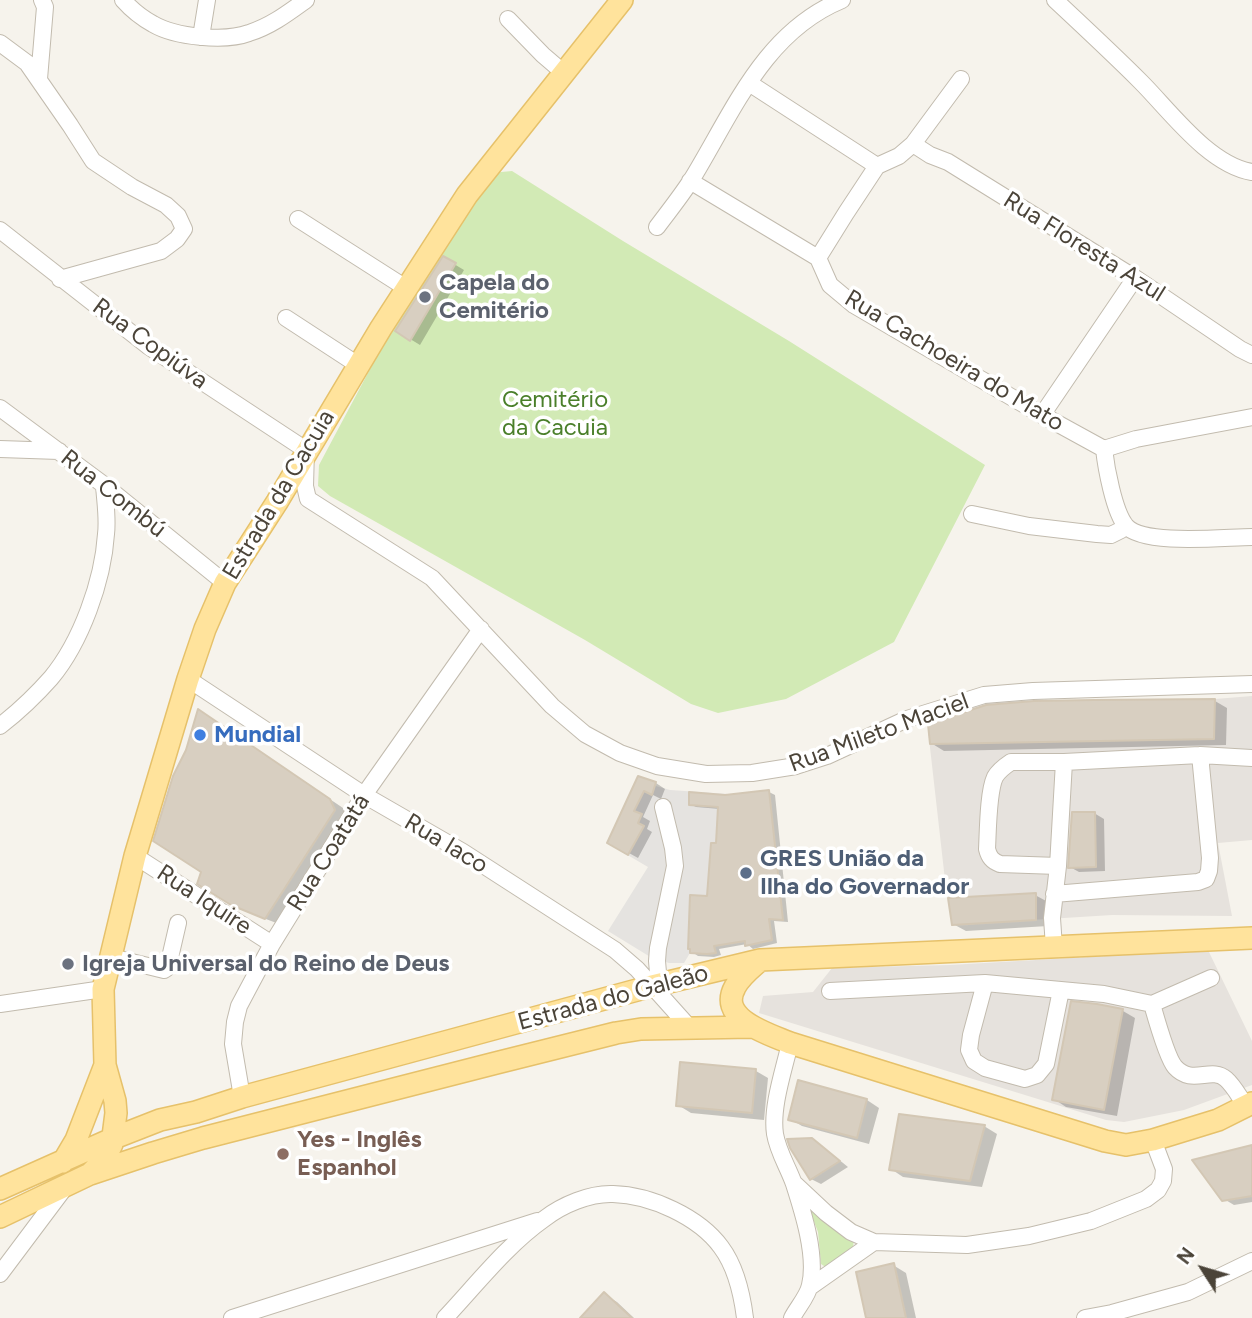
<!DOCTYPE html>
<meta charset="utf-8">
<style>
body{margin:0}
#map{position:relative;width:1252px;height:1318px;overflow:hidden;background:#f6f3ec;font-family:Figtree,sans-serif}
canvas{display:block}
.north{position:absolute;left:1168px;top:1234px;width:70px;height:70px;-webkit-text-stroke:5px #fff;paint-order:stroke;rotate:307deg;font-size:19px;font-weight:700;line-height:28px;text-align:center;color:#4b4439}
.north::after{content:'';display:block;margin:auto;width:24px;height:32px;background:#4b4439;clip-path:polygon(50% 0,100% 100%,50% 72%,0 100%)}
</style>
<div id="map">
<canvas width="1252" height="1318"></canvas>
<div class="north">N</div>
</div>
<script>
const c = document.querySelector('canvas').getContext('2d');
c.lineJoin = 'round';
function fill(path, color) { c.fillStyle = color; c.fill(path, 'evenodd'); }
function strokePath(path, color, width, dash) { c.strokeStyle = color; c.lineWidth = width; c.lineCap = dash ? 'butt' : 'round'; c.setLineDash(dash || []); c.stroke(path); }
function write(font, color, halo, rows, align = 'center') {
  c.font = font + ' Figtree,sans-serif'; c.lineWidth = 7; c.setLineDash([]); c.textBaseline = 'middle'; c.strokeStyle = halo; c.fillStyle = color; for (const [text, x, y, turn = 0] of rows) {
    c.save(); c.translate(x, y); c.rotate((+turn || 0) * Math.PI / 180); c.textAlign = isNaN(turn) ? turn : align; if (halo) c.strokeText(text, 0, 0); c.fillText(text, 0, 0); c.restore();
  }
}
fill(new Path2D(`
 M1252,696V840L1218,843L1232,916L1112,915L952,925L945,880L927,721L973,701L1215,699Z
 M1208,950L1252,1041V1085L1184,1110L1124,1122L1106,1120L759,1013L763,996L813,992L832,968L950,965Z`), '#e6e2dd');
fill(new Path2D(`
 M512,171L623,241L789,341L985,465L894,642L786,699L718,713L691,704L585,640L330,496L318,486L319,465L385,341L491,173Z
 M808,1206L854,1239L853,1248L827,1268L821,1264L818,1232Z`), '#d2eab5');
fill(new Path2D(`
 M638,776L656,782V786L670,790L728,794L717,920L690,919L688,949H690V953L684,963H669L652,958L608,931L648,867L607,843Z`), '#e5e3e0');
fill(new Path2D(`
 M444,258L464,270L420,345L397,331Z
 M1215,701L1227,708L1226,745L944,751L931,743Z
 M211,719L343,808L347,818L279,924L245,911L231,903L204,871Z
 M639,778L656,783L665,789L661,799L653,795L643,817L650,821L647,829L652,832L638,858L609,842Z
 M769,792L775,795L788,922L774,921L777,943L753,949L747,944L719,949L721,955L714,957L698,956L692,952L709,898L717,845L720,809L696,807L690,804L725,796Z
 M1094,813L1104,819L1105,871L1079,872L1070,867Z
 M1035,895L1048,902V926L966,931L953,924Z
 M1097,1006L1123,1011L1135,1018L1117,1116L1066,1107L1054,1099Z
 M756,1071L768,1078L764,1120L691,1113L678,1105Z
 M800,1083L867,1100L879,1108L869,1144L802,1126L790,1119Z
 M984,1126L997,1134L982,1187L903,1177L891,1169Z
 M812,1140L822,1146L848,1167L821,1184L811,1179Z
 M1252,1147V1202L1234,1205L1224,1199Z
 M893,1265L906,1273L916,1318H868Z
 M605,1295L617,1302L634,1318H583Z`), '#0003');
const building = new Path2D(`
 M443,256L456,263L410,341L395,331Z
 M1215,699L1214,739L930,744L928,724L986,705L1034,701L1094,700Z
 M198,709L330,799L335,810L265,919L231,905L197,884L201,872L153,841L173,776L186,750Z
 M638,776L656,782L652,795L644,791L634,811L642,814L638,823L644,826L628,855L607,843Z
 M769,790L783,920L769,919L772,940L745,946V941L714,946L716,953L707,954L690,953V949H688L690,895L707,896L711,843H716L718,807L689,805V792L725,795Z
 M1072,812H1095L1096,867L1068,868Z
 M1036,893V920L952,925L948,898Z
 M1071,1001L1097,1004L1123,1009L1104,1110L1052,1100Z
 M680,1062L756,1069L752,1113L676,1106Z
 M798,1080L867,1099L857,1138L788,1120Z
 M899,1114L985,1125L970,1181L889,1170Z
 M812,1138L840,1161L810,1180L790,1148L787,1139Z
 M1252,1145V1196L1222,1201L1192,1160Z
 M894,1263L906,1318H866L856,1272Z
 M604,1292L632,1318H580Z`);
fill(building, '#d8cfc1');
strokePath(building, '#d3c7b4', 2);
const minor = new Path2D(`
 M123,0C131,9 142,18 153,24C175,37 225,42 249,33C271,26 288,13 306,0
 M1055,0C1084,27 1113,54 1141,82C1170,111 1209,165 1252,172
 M508,19L543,55L564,73
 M201,37L207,0
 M0,43L27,63L70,125L93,161L132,187L166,205L178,216L184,229L177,239L161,251L60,279
 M39,79L45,7L42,0
 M749,83L877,166
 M913,144L930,155L948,162L1135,278L1240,349L1252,355
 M690,181L818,258L830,285L854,305L1042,415L1104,449L1136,439L1252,417
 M298,219L406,288
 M657,227C669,211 681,196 692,179C733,112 764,32 842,0
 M0,230L148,346L306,450L305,486L308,499L432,578L552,706L585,734L620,753L657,766L706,774L752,773L796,766L827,756L907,719L984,695L1033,691L1252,684
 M818,258L846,213L877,166L899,156L913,144L961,79
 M286,318L358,365
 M0,408L104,485L225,583
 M1042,415L1135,278
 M0,449L59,451
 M1104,449C1106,467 1114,512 1126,526C1144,546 1225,537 1252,537
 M972,514L1029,526L1097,534L1111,535L1121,530L1125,525
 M188,679L364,795L463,852L615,950L637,969L689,1027
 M0,726C18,712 36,695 51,678C81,642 103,581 106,534C108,518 105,501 104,485
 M135,856L272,944
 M1058,866L1000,864C992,861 989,857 987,849C988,831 988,792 995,777C999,770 1005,766 1011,762H1064L1200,755L1252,758
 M1054,894L1198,882L1206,879L1209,871L1210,858L1200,755
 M1054,947L1052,918L1058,866L1064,762
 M111,957L164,970L167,968L169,962L178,923
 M985,983L971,1035L969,1050L974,1061L985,1068L1025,1079L1037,1075L1046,1064L1061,990
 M659,984L657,961L658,948L675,866L673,848L663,807
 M830,991L985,983L1104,994L1152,1004C1156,1018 1167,1058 1175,1067C1192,1086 1211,1066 1226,1079C1234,1086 1240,1098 1246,1106
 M0,1004L103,989
 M1152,1004L1211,978
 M790,1043C784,1070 771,1107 775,1134C778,1152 788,1167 794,1184C803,1212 817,1256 810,1285C808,1296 797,1308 792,1318
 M242,1097L233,1044L235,1022L239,1006L248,989L272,944L364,795L481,629
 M795,1184L826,1213L851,1232L874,1242
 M0,1274L66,1186
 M810,1287L874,1242L967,1245L1029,1236L1091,1221L1146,1199L1158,1190L1163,1181L1164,1169L1153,1140
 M232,1318L537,1221
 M445,1318C476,1285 507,1245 544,1219C562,1205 590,1193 613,1194C651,1195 699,1217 721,1247C736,1267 742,1294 745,1318
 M1085,1318L1112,1313L1188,1292L1252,1261`);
const major = new Path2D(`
 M758,962C750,969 740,977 735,987C717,1019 769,1034 790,1043L1105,1141L1126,1145L1153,1140L1218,1120L1252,1103
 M63,1162L76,1140L105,1065
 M90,1174L104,1160L112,1144L116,1113L115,1101L105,1065L103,989L135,856L188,679L205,629L225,583L277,502L381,328L467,195L622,0
 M0,1189L114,1138L160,1120L196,1112L242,1097L652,986L760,960L1252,938
 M0,1217L90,1174L153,1153L203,1138L496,1063L616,1033L641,1029L751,1027`);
strokePath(minor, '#c2bbae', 18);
strokePath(major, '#e6c16a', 24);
strokePath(minor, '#fff', 16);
strokePath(major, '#ffe39c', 21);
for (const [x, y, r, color] of [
 [425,297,7,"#6b7280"],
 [200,735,7,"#3f7fe0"],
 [746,873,7,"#5c6f8a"],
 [68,964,7,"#6b7280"],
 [283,1154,7,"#8d6e63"]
]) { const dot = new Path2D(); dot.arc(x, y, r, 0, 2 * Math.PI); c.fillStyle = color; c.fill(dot); strokePath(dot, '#fff', 2.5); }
write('24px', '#4b4439', '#fff', [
 ["Rua Floresta Azul",1084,247,32],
 ["Rua Copiúva",150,344,36],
 ["Rua Cachoeira do Mato",954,361,31],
 ["Rua Combú",113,494,38],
 ["Estrada da Cacuia",279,495,-59],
 ["Rua Mileto Maciel",879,733,-20],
 ["Rua Iaco",446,844,31],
 ["Rua Coatatá",329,853,-58],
 ["Rua Iquire",204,900,33],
 ["Estrada do Galeão",613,998,-15]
]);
write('bold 24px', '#5b616d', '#fff', [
 ["Capela do",439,283],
 ["Cemitério",439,311],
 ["Igreja Universal do Reino de Deus",82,964]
], 'left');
write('24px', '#4a7f2a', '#fff', [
 ["Cemitério",555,400],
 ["da Cacuia",555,428]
]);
write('bold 24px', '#366cbe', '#fff', [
 ["Mundial",214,735]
], 'left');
write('bold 24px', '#4e5e75', '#fff', [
 ["GRES União da",760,859],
 ["Ilha do Governador",760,887]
], 'left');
write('bold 24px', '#785e54', '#fff', [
 ["Yes - Inglês",297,1140],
 ["Espanhol",297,1168]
], 'left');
</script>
